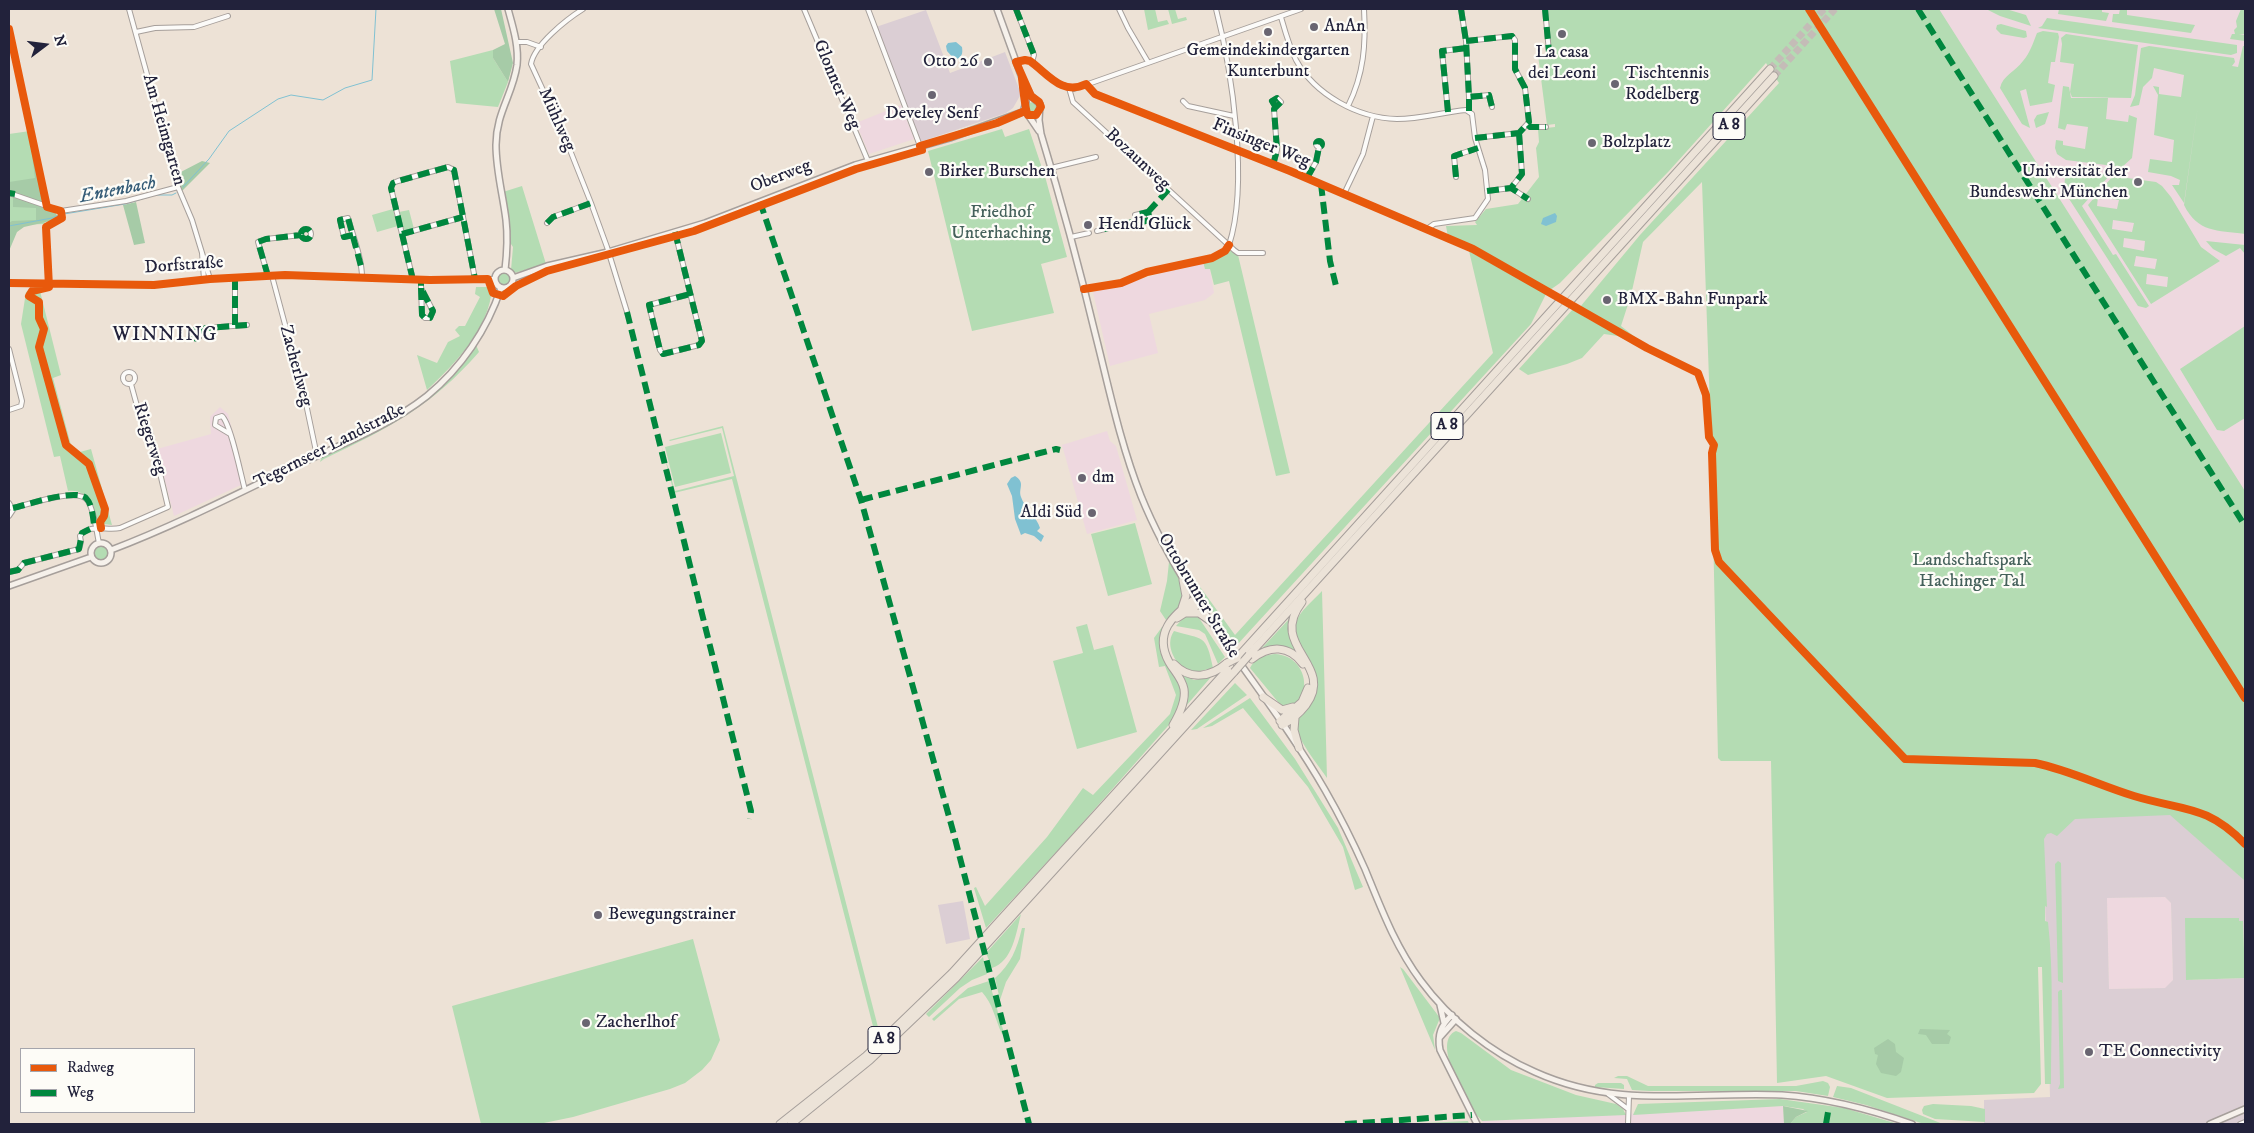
<!DOCTYPE html>
<meta charset="utf-8">
<style>
body{margin:0}
#map{position:relative;width:2254px;height:1133px;overflow:hidden;background:#ede2d6;font-family:"IM FELL DW Pica",serif}
canvas{display:block}
.frame{position:absolute;inset:0;border:10px solid #22223b;pointer-events:none}
.legend{position:absolute;left:20px;top:1048px;width:175px;height:65px;box-sizing:border-box;background:#fdfcf7;border:1px solid #a5a5ac;margin:0;padding:6px 9px;list-style:none;font-size:15px;color:#22223b}
.legend li{display:flex;align-items:center;gap:10px;height:25px}
.legend b{width:25px;border:1px solid #a5a5ac}
.north{position:absolute;left:20px;top:20px;width:50px;height:50px;-webkit-text-stroke:4px #fdfcf7;paint-order:stroke;rotate:75deg;font-size:14px;font-weight:700;line-height:20px;text-align:center;color:#22223b}
.north::after{content:'';display:block;margin:auto;width:18px;height:22px;background:#22223b;clip-path:polygon(50% 0,100% 100%,50% 72%,0 100%)}
</style>
<div id="map">
<canvas width="2254" height="1133"></canvas>
<div class="frame"></div>
<ul class="legend">
<li><b style="height:6px;background:#e8590c"></b>Radweg</li>
<li><b style="height:6px;background:#00873e"></b>Weg</li>
</ul>
<div class="north">N</div>
</div>
<script>
const c = document.querySelector('canvas').getContext('2d');
c.lineJoin = 'round';
function fill(path, color) { c.fillStyle = color; c.fill(path, 'evenodd'); }
function strokePath(path, color, width, dash) { c.strokeStyle = color; c.lineWidth = width; c.lineCap = dash ? 'butt' : 'round'; c.setLineDash(dash || []); c.stroke(path); }
function write(font, color, halo, rows, align = 'center') {
  c.font = font + ' "IM FELL DW Pica",serif'; c.lineWidth = 4.5; c.setLineDash([]); c.textBaseline = 'middle'; c.strokeStyle = halo; c.fillStyle = color; for (const [text, x, y, turn = 0] of rows) {
    c.save(); c.translate(x, y); c.rotate((+turn || 0) * Math.PI / 180); c.textAlign = isNaN(turn) ? turn : align; if (halo) c.strokeText(text, 0, 0); c.fillText(text, 0, 0); c.restore();
  }
}
fill(new Path2D(`
 M1921,9H2245V520L2147,366Z
 M901,105L914,139L869,154L856,123Z
 M1203,262L1205,269H1210L1214,293L1205,300L1149,314L1158,353L1110,366L1093,292Z
 M220,407L228,414L245,480L243,484L174,516L157,449L211,434L210,417Z
 M1107,431L1110,441L1116,446L1137,520L1087,534L1062,445Z
 M2165,897L2171,903L2173,980L2166,988L2109,989L2107,898Z
 M1783,1106L1784,1124H1484L1482,1121Z`), '#eed8df');
fill(new Path2D(`
 M926,10L950,73L1005,52L1021,94L1013,108L1006,113L917,143L873,28Z
 M2170,813L2245,881V976L2243,921H2239V918L2186,980L2245,978V1124H1984V1100L2050,1097L2043,820ZM2165,897L2171,903L2173,980L2165,988L2109,989L2107,898Z
 M963,901L970,939L946,944L938,905Z`), '#dbced4');
fill(new Path2D(`
 M1144,9H1155L1158,22L1167,20L1169,24L1148,30Z
 M1168,9H1175L1178,19L1186,17L1187,20L1172,24Z
 M1548,9H1939L2245,491V881L2170,815L2075,819L2057,836L2051,833L2047,834L2044,839L2047,907L2045,906V921L2048,922C2054,975 2051,1030 2051,1084H2045L2042,967H2038L2041,1084L2034,1093L1887,1098L1826,1076L1777,1083L1771,761H1721L1718,758L1711,436L1702,182L1643,242L1631,295L1621,326L1640,341L1639,342L1580,307L1640,235L1779,83L1766,63L1669,171L1560,283L1550,290L1475,248L1448,237L1446,226L1477,225L1475,222L1486,209L1518,204L1539,177L1536,148L1539,142L1538,129L1555,127V124L1547,125L1538,55L1551,53Z
 M1986,9H2006L2026,15L2031,26L2000,16Z
 M2059,9H2102V12L2109,13L2106,21L2058,14Z
 M2120,9H2127V15L2195,25L2191,33L2112,22L2113,14H2119Z
 M2241,9H2245V34L2239,35H2245V41L2230,39L2232,34H2235L2234,30L2237,27L2236,21Z
 M2047,18L2237,45V53L2231,55L2038,28L2042,26Z
 M2001,24L2026,31L2027,37L2024,38L2001,34L1996,29L1997,25Z
 M2043,31L2058,33L2059,37L2055,62H2051L2048,83L2055,85L2052,102L2030,106L2026,89L2020,91L2030,128L2022,124L2000,88C2003,75 2015,72 2023,61C2030,53 2033,43 2037,33Z
 M2066,34L2138,45L2131,98L2072,97L2070,92L2074,64L2060,62L2062,44L2061,38Z
 M2149,46L2234,58L2235,62L2232,66L2238,67L2243,46H2245V234C2217,230 2198,233 2184,205L2198,105L2184,203L2172,185H2179L2180,180L2171,176L2148,172L2150,159L2172,162L2174,140L2154,135L2158,95L2153,86L2159,87V94L2181,97L2184,75L2154,68L2152,78L2143,87L2139,105L2130,107L2135,95L2141,48Z
 M493,50V58L508,82L498,107L456,103L450,61Z
 M2063,86L2069,87L2071,98H2108L2106,119L2128,122L2129,115L2137,118L2132,158L2122,167L2066,160L2057,154L2055,148L2056,140L2063,141V145L2085,149L2088,127L2067,124L2065,130L2058,128Z
 M1027 108a6 6 0 1 1 12 0a6 6 0 1 1-12 0Z
 M2049,112L2045,124L2036,128L2034,120L2037,115Z
 M1002,129L1005,137L1029,129L1046,180L1067,257L1041,264L1054,313L972,331L928,151Z
 M30,131L45,224L9,225V134Z
 M2076,170L2110,175L2082,206L2113,255L2116,254L2149,306L2146,308L2138,306L2064,191L2065,177Z
 M2113,176L2156,182L2162,186L2171,197L2201,247L2220,261L2151,304L2088,205ZM2098,197L2119,200L2117,209L2097,206ZM2113,220L2134,223L2132,232L2112,229ZM2124,238L2145,241L2144,251L2123,247ZM2136,256L2157,259L2155,269L2134,266ZM2147,274L2168,277L2167,287L2146,284Z
 M522,186L546,264L514,273L511,270L513,247L511,244L510,230L503,192Z
 M393,209L398,226L377,232L372,215Z
 M409,210L414,229L404,232L399,212Z
 M2206,241L2245,245V254L2240,248L2226,256L2213,249Z
 M1228,249L1238,255L1290,473L1276,476L1229,281L1214,285L1210,269H1205L1203,262L1217,258Z
 M1469,251L1546,294L1531,324L1236,646L1202,597L1166,540L1235,635L1493,353Z
 M497 279a7 7 0 1 1 14 0a7 7 0 1 1-14 0Z
 M35,287H51V289L40,291L61,375L53,378L72,449L80,452L91,449L112,525L96,523C92,508 88,488 68,491L60,456L54,457L21,324L26,292Z
 M476,287H492C490,328 455,364 427,390L417,355L437,363L448,342L460,336L455,330L459,326H465L480,297L475,294Z
 M1573,309L1588,319L1638,344L1637,346L1618,336L1604,334L1582,358L1567,364L1528,375L1519,369Z
 M2245,326V418L2224,431L2217,430L2180,369Z
 M476,345L479,352C431,407 389,428 324,459L320,462L322,456L405,414L469,354Z
 M723,426L879,1031L875,1034L732,479L674,493L661,444L675,491L734,476L722,428L670,441L669,440Z
 M721,433L731,473L675,487L665,447Z
 M1135,523L1152,584L1108,596L1091,534Z
 M94 554a8 8 0 1 1 16 0a8 8 0 1 1-16 0Z
 M1169,562C1177,575 1190,594 1178,608C1174,612 1170,616 1166,620L1160,611L1167,581Z
 M1322,591L1327,778C1319,766 1296,738 1296,725C1297,710 1318,704 1316,680C1315,671 1311,664 1306,656C1285,621 1298,616 1322,591Z
 M1194,615L1199,618L1225,657L1218,664L1205,634L1199,630L1176,626L1185,616Z
 M1290,618V638L1296,650L1276,645L1262,648Z
 M1087,624L1094,650L1113,645L1137,732L1077,749L1053,661L1083,653L1076,627Z
 M1162,627L1164,628L1162,637L1183,694L1175,718L1070,837L986,928L974,888L976,887L985,906L1047,837L1083,788L1093,795L1170,714L1176,695L1165,666L1159,667L1154,638Z
 M1174,631C1203,640 1206,633 1213,668L1196,672L1180,666C1172,656 1166,643 1174,631Z
 M1275,654C1311,656 1314,706 1283,708L1250,668C1255,658 1264,655 1275,654Z
 M1182,675L1194,680L1211,677L1186,706L1188,696Z
 M1235,683L1247,695L1197,729L1191,730Z
 M1250,698L1295,759L1338,828L1363,887L1355,890L1343,847L1308,787L1243,708L1212,726L1203,728Z
 M2058,861L2061,863L2063,983L2058,981L2055,864Z
 M1021,914C1016,933 1013,961 992,968L986,953Z
 M2185,918H2239V921H2243L2245,978L2186,980Z
 M1022,928H1025L1020,959L1006,982L1000,1000L995,978C1011,964 1017,949 1022,928Z
 M693,939L720,1040L711,1060L702,1070L685,1083L670,1089L573,1117L539,1124H481L452,1006Z
 M983,957L987,974L972,980L960,988L929,1017L926,1014Z
 M1400,967L1403,969L1440,1018L1433,1035L1435,1050Z
 M989,981L1004,1033L1002,1034C995,1019 993,1004 982,992L959,999L934,1021L932,1019L968,988Z
 M2060,990H2062L2064,1088L2058,1089L2060,1084L2058,992Z
 M1456,1031L1461,1033L1511,1070L1576,1095L1616,1104L1623,1109L1626,1115L1482,1121C1479,1117 1475,1114 1472,1109C1463,1094 1432,1041 1456,1031Z
 M1618,1076H1627L1648,1086H1796L1823,1081L1828,1083L1830,1087L1828,1096L1796,1091H1649L1632,1090L1627,1079L1614,1078Z
 M1598,1083H1621L1624,1085V1089L1595,1087V1085Z
 M1837,1086L1851,1088L1943,1124H1924L1866,1105L1833,1097Z
 M1780,1099L1844,1108L1898,1124H1790L1796,1117L1807,1112L1803,1109L1783,1106L1633,1115L1638,1104Z
 M1933,1104L1971,1106L1985,1109V1122L1935,1119L1923,1114L1922,1110L1924,1106Z
 M1468,1121L1469,1124H1405L1467,1121Z`), '#b4dcb3');
fill(new Path2D(`
 M494,9H501L513,63L508,82L493,58V50L505,44Z
 M29,132H31L43,204L9,191V182L35,178Z
 M202,161L210,163L182,191L177,174Z
 M16,196L55,212L59,219L24,227L17,232L9,251V223L12,221L36,220V208L13,207V197Z
 M136,202L145,243L134,245L123,205Z
 M1920,1029L1950,1030L1947,1034L1951,1037L1949,1044H1932L1926,1035L1918,1034Z
 M1888,1039L1895,1044L1896,1052L1904,1058L1901,1072L1896,1076L1881,1073L1876,1064L1878,1055L1875,1054L1874,1048Z
 M1783,1106L1808,1111L1796,1117L1790,1124H1784Z`), '#a6cba7');
fill(new Path2D(`
 M956,42L962,47C963,54 962,57 955,60L947,51L946,46L948,43Z
 M1555,213L1557,216L1556,222L1546,226L1541,224L1543,218Z
 M1015,476C1026,483 1018,488 1021,497C1025,509 1037,517 1040,528L1037,531L1044,536L1041,542L1034,536L1025,533L1021,535L1015,519L1012,496L1007,484L1011,478Z`), '#80c1d2');
strokePath(new Path2D(`
 M183,187L209,159L229,131L278,99L291,95L323,100L345,88L372,80L376,9
 M157,195H172L176,193
 M64,214L125,204L149,197
 M9,226L52,218L59,215`), '#80c1d2', 1);
strokePath(new Path2D(`
 M1770,69L1824,9
 M1774,76L1835,9`), '#c4bcb7', 7, [7, 3.5]);
const street = new Path2D(`
 M129,9L178,187L192,220L210,279
 M583,9C567,19 534,45 531,64L566,140L591,203L607,247L627,312
 M804,9L868,161
 M868,9L920,146
 M1016,9L1034,55L1032,62
 M1119,9L1128,28L1148,62
 M1216,9C1232,71 1249,184 1229,245
 M1461,9L1466,41L1469,97L1489,95L1492,107
 M1545,9L1549,52
 M136,32L155,28L194,27L228,16
 M1466,41L1512,36L1515,40V69L1525,88L1529,122L1519,133
 M516,42H527L541,47
 M1016,62L1025,60L1030,61L1058,83L1074,89L1301,9
 M1086,84L1095,94L1290,171L1427,229L1434,224L1475,218L1488,199L1485,170L1475,138L1472,114L1466,110C1443,112 1421,119 1397,119C1358,118 1315,95 1296,60C1289,46 1285,31 1281,17
 M1069,88L1073,102L1234,250L1238,253H1263
 M1183,101L1188,106L1234,116
 M1348,106C1364,74 1366,44 1364,9
 M1469,111V97
 M1448,112L1442,51L1466,48
 M1528,125L1530,127H1546
 M1519,133L1522,174L1511,188L1528,199
 M1475,138L1519,133
 M1316 144a3 3 0 1 1 6 0a3 3 0 1 1-6 0Z
 M1273,165L1277,150L1274,109L1281,102L1277,98L1272,101L1275,106
 M1051,168L1096,157
 M1456,177L1454,156L1478,148
 M1307,178L1316,162L1319,147
 M1487,191L1511,188
 M9,193L61,211L126,201L178,187
 M1344,194L1363,154L1373,116
 M547,223L553,217L591,203
 M301 234a5 5 0 1 1 10 0a5 5 0 1 1-10 0Z
 M1097,231L1137,221V223L1150,220L1148,212L1135,215L1137,221
 M675,232L702,341L699,345L663,354L660,350L649,305L690,294
 M402,234L463,217
 M353,235L344,237L340,220L348,218C353,236 362,258 362,277
 M1071,237L1089,233
 M202,253L204,279
 M268,276L258,242L266,239L301,235
 M272,276L305,399L317,456
 M235,278V325
 M413,280L391,188L393,183L398,181L448,167L454,170L475,279
 M9,283L154,285L210,279L285,275L430,280L494,279
 M421,288L422,315L425,318H430L433,311L421,288V280
 M191.5 334a4.5 4.5 0 1 1 9 0a4.5 4.5 0 1 1-9 0Z
 M200,331L206,328L247,325
 M9,349L22,401L21,406L9,410
 M123 378a6 6 0 1 1 12 0a6 6 0 1 1-12 0Z
 M230,434L215,425L216,418L222,416C231,424 241,476 245,490
 M9,503L13,510L9,516
 M13,508C27,505 79,486 88,501C95,513 96,530 99,543
 M9,572L18,570L24,563L79,549L81,542L80,536C89,523 107,531 120,528L168,507L150,431L144,428L142,424L131,384
 M1608,1094L1628,1109
 M1628,1124L1629,1096
 M2240,1124L2245,1122`);
const secondary = new Path2D(`
 M997,9L1022,78L1031,96L1040,104L1039,120L1041,134C1061,200 1079,266 1095,333C1109,388 1120,443 1141,496C1185,605 1267,689 1325,790C1340,816 1353,842 1365,869C1381,908 1395,946 1421,981C1449,1019 1491,1053 1535,1072C1619,1110 1695,1091 1782,1095C1827,1098 1869,1109 1912,1124
 M1023,86L1026,102L1024,109L1039,131
 M495 279a9 9 0 1 1 18 0a9 9 0 1 1-18 0Z
 M505,270C507,253 508,237 506,220C503,195 496,171 496,145C496,113 513,94 517,65C519,46 513,27 508,9
 M513,278L547,266L608,252L705,223L855,165L950,138L1025,111
 M91 553a10 10 0 1 1 20 0a10 10 0 1 1-20 0Z
 M111,550C174,526 235,495 297,465C340,445 389,426 427,396C461,368 487,330 501,288
 M9,586L91,557
 M1440,1005L1444,1023
 M1452,1015C1441,1025 1437,1035 1440,1050L1477,1124
 M1440,1037L1456,1019
 M2210,1124L2245,1109`);
const highway = new Path2D(`
 M1182,608L1186,596L1183,580
 M1185,613H1199L1209,620
 M1177,618L1199,604
 M1249,655L1774,76
 M1237,658L1770,69
 M1252,659C1270,645 1289,645 1303,664
 M1174,664C1190,681 1211,677 1227,663
 M1263,697L1282,710L1293,707
 M1295,718L1294,730L1299,748
 M1280,721L1302,702L1308,688
 M1173,725C1179,715 1186,701 1184,689C1182,678 1174,671 1169,662C1153,633 1173,615 1195,599
 M1282,725C1292,720 1299,714 1306,705C1336,664 1267,647 1302,602
 M780,1124L866,1056L952,973L1230,667
 M791,1124L870,1060L956,978L1234,672`);
strokePath(street, '#a69f9b', 6);
strokePath(secondary, '#a69f9b', 8);
strokePath(highway, '#a69f9b', 9);
strokePath(street, '#fcfbf9', 4);
strokePath(secondary, '#f6f1eb', 5);
strokePath(highway, '#ece3d8', 7);
const highwayBridge = new Path2D(`
 M1227,663L1237,658
 M1234,672L1249,655`);
strokePath(highwayBridge, '#a69f9b', 9, []);
strokePath(highwayBridge, '#ece3d8', 7);
strokePath(new Path2D(`
 M1016,9L1034,55L1032,62
 M1461,9L1466,41L1469,97L1489,95L1492,107
 M1545,9L1549,52
 M1918,9L2245,526
 M1466,41L1512,36L1515,40V69L1525,88L1529,122L1519,133
 M1469,111V97
 M1448,112L1442,51L1466,48
 M1528,125L1530,127H1546
 M1519,133L1522,174L1511,188L1528,199
 M1475,138L1519,133
 M1316 144a3 3 0 1 1 6 0a3 3 0 1 1-6 0Z
 M1273,165L1277,150L1274,109L1281,102L1277,98L1272,101L1275,106
 M1456,177L1454,156L1478,148
 M1307,178L1316,162L1319,147
 M1321,184L1330,261L1336,286
 M1487,191L1511,188
 M9,193L15,194
 M760,202L861,500L953,831L1029,1124
 M1148,212L1169,189
 M547,223L553,217L591,203
 M301 234a5 5 0 1 1 10 0a5 5 0 1 1-10 0Z
 M1104,229L1137,221V223L1150,220L1148,212L1135,215L1137,221
 M675,232L702,341L699,345L663,354L660,350L649,305L690,294
 M402,234L463,217
 M353,235L344,237L340,220L348,218L362,270
 M268,276L258,242L266,239L301,235
 M235,278V325
 M413,280L391,188L393,183L398,181L448,167L454,170L475,279
 M421,288L422,315L425,318H430L433,311L421,288V280
 M627,312L751,811L750,819
 M191.5 334a4.5 4.5 0 1 1 9 0a4.5 4.5 0 1 1-9 0Z
 M200,331L206,328L247,325
 M861,500L1040,453L1056,449L1060,450
 M13,508C27,505 75,488 86,498C92,504 93,517 94,525
 M9,572L18,570L24,563L79,549L82,533L90,529
 M1345,1124L1472,1115
 M1826,1124L1828,1112`), '#00873e', 6, [12, 6]);
strokePath(new Path2D(`
 M1809,9L2245,698
 M9,29L47,207L61,211L62,218L46,227L49,287L32,291L29,296L39,302V318L44,329L39,347L66,445L89,464L105,509L104,516L100,522L101,528
 M1022,78C1023,86 1025,111 1028,115H1036L1041,107L1039,102L1031,96L1016,62L1025,60L1030,61C1048,74 1062,96 1086,84L1095,94L1290,171L1473,249L1647,348L1698,373L1706,395L1709,437L1714,445L1712,453L1715,550L1719,562L1905,759L2035,763C2069,770 2101,786 2134,796C2183,811 2206,804 2245,844
 M920,146L997,123L1025,111
 M9,283L154,285L210,279L285,275L430,280L488,279L493,293L503,296L516,286L547,271L694,231L856,169L922,150
 M1084,289L1121,283L1147,272L1212,258L1225,251L1229,245`), '#e8590c', 8);
for (const [x, y, r, color] of [
 [1314,27,5,"#696571"],
 [1268,32,5,"#696571"],
 [1562,34,5,"#696571"],
 [988,62,5,"#696571"],
 [1615,84,5,"#696571"],
 [932,95,5,"#696571"],
 [1592,143,5,"#696571"],
 [929,172,5,"#696571"],
 [2138,182,5,"#696571"],
 [1088,225,5,"#696571"],
 [1607,300,5,"#696571"],
 [1082,478,5,"#696571"],
 [1092,513,5,"#696571"],
 [598,915,5,"#696571"],
 [586,1023,5,"#696571"],
 [2089,1052,5,"#696571"]
]) { const dot = new Path2D(); dot.arc(x, y, r, 0, 2 * Math.PI); c.fillStyle = color; c.fill(dot); strokePath(dot, '#fdfcf7', 2); }
for (const [x, y, w] of [
 [1729,126,32],
 [1447,426,32],
 [884,1040,32]
]) { const box = new Path2D(); box.roundRect(x - w / 2, y - 13.5, w, 27, 4); c.fillStyle = '#fdfcf7'; c.fill(box); strokePath(box, '#22223b', 1); }
write('bold 16px', '#22223b', null, [
 ["A 8",1729,126],
 ["A 8",1447,426],
 ["A 8",884,1040]
]);
write('18px', '#22223b', '#fdfcf7', [
 ["AnAn",1324,27],
 ["Gemeindekindergarten",1268,51,"center"],
 ["Kunterbunt",1268,72,"center"],
 ["La casa",1562,53,"center"],
 ["dei Leoni",1562,74,"center"],
 ["Otto 26",978,62,"right"],
 ["Tischtennis",1625,74],
 ["Rodelberg",1625,95],
 ["Develey Senf",932,114,"center"],
 ["Bolzplatz",1602,143],
 ["Birker Burschen",939,172],
 ["Universität der",2128,172,"right"],
 ["Bundeswehr München",2128,193,"right"],
 ["Hendl Glück",1098,225],
 ["BMX-Bahn Funpark",1617,300],
 ["dm",1092,478],
 ["Aldi Süd",1082,513,"right"],
 ["Bewegungstrainer",608,915],
 ["Zacherlhof",596,1023],
 ["TE Connectivity",2099,1052]
], 'left');
write('18px', '#22223b', '#fdfcf7', [
 ["Glonner Weg",836,85,67],
 ["Mühlweg",556,120,66],
 ["Am Heimgarten",163,130,74],
 ["Finsinger Weg",1261,144,22],
 ["Bozaunweg",1137,160,43],
 ["Oberweg",781,177,-21],
 ["Dorfstraße",184,266,-4],
 ["Zacherlweg",295,366,75],
 ["Riegerweg",149,439,72],
 ["Tegernseer Landstraße",330,447,-27],
 ["Ottobrunner Straße",1198,596,59]
]);
write('18px', '#45615b', '#fdfcf7', [
 ["Friedhof",1001,213],
 ["Unterhaching",1001,234],
 ["Landschaftspark",1972,561],
 ["Hachinger Tal",1972,582]
]);
write('italic 19px', '#355c77', '#fdfcf7', [
 ["Entenbach",118,191,-11]
]);
c.letterSpacing = '1px';
write('20px', '#22223b', '#fdfcf7', [
 ["WINNING",165,336]
]);
c.letterSpacing = '0px';
</script>
